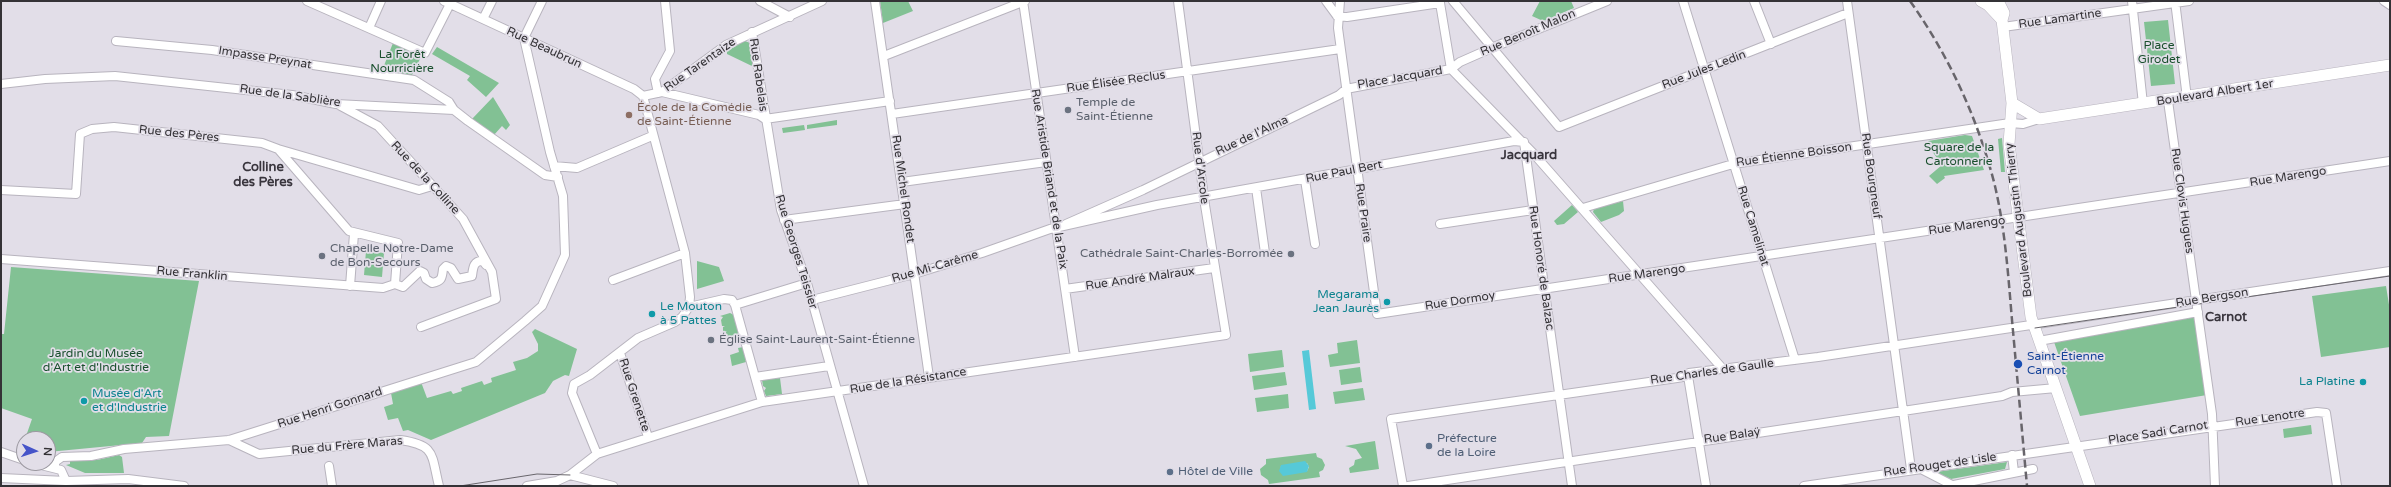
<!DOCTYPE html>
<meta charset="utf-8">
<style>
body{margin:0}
#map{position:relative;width:2391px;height:487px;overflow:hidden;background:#e2dee8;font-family:"Varela Round",sans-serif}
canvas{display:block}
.frame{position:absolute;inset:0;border:2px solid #343236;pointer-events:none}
.north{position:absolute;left:16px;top:431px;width:40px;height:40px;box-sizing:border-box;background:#e2dee8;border:1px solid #9c99a1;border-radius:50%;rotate:93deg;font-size:11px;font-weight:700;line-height:16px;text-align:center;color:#343236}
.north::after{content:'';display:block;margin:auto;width:14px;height:18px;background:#4654c9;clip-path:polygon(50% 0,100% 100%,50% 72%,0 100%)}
</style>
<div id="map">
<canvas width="2391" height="487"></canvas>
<div class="frame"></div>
<div class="north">N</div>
</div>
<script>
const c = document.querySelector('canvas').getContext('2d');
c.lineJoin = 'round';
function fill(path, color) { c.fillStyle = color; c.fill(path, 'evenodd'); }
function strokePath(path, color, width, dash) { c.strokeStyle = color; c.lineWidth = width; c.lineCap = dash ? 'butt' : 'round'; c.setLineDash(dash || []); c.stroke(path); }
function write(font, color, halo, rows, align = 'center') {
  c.font = font + ' "Varela Round",sans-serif'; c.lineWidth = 3.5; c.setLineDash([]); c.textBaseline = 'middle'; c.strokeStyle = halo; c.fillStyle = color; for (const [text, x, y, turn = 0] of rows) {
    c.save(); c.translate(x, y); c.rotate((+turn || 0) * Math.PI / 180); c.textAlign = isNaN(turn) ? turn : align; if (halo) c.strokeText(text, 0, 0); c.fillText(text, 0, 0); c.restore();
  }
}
fill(new Path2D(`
 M880,1H908L913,11L883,23Z
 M1540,1H1571L1574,8L1543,21L1532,16Z
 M2168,20L2175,84L2151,86L2144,22Z
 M745,41L750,43L754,67L727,54V51Z
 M393,43L422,55L411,77L381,73Z
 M437,47L499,83L486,97L467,80L470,76L432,54Z
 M493,97L510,125L506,130L502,126L494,135L472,119Z
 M837,120V125L807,129V125Z
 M804,125L805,130L783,133L782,128Z
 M1965,135L1972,136L1984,170L1944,176L1945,178L1937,184L1929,176L1942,165L1929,147L1928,141Z
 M2002,138L2005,172H2001L1998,139Z
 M1623,201L1624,211L1619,215L1601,222L1593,212L1594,209Z
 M1572,205L1578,212L1564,224L1557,225L1554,221Z
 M366,251L384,253L382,277L364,275Z
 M697,261L719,267L724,281L697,289Z
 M11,267L199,281L169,436L146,437L142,443L48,452V439H25L32,419L1,408V334H4Z
 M2386,286L2390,311V347L2321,357L2312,296Z
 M730,313L734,315L741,341L727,344L726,339L729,338H725L724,333L727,331L723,332V327L725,326H722L721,320L723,317L720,316Z
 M2195,317L2207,395L2080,416L2054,342Z
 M535,329L577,349L569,376L565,375L553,381L545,393L431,440L408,430L403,431L398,418L388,420L384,407L393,404L391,393L421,382L427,398L451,391L453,394L462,391L461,388L482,381L484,385L492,382L491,378L516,370L513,362L527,358L538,351V344L532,332Z
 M1357,340L1360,363L1330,367L1328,355L1338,353L1337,343Z
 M743,347L746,362L732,366L730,355L739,352L738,348Z
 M1282,350L1284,367L1250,372L1248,354Z
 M1360,367L1362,382L1341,385L1339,370Z
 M1285,372L1287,385L1254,390L1252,376Z
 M780,378L782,394L766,396L764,391L766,388L763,386L762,380Z
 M1363,388L1365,400L1335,404L1333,392Z
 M1288,394L1289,408L1257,412L1255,398Z
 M2311,425L2312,434L2284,438L2283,429Z
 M1375,441L1379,469L1350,473L1349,468L1354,465L1355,460L1362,458L1356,449L1345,446Z
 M1316,453L1317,457L1322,459L1325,465L1323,470L1319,472L1320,477L1269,484L1268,480L1261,475L1260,469L1266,464V459ZM1307,463L1309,467L1307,471L1280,467Z
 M119,455L122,457L124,473H85L66,465L70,464V460H97Z
 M2007,462L2005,469L1951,479L1936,472Z`), '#82c194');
fill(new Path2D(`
 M1309,350L1316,409L1309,410L1302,351Z
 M1305,461L1309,466L1307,472L1283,476L1279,471L1281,465Z`), '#56c9d8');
const minor = new Path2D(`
 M307,1L425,53L450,4
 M444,1L634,89L643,96
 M760,1L790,17
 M875,1L929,377
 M1023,1L1075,357
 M1326,1L1337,16
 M1340,1L1338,28L1377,314L2390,161
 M1453,1L1559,127L1848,13
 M1607,1L1494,47L1460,62L1451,69L1533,153L1722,368
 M1683,1L1795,360
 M1754,1L1771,44
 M1847,1L1911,469
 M2132,1L2143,104
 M2175,1L2187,98
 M2384,1L2390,5
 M1337,16L1347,17L1440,3
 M483,19L492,1
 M2003,27L2189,1
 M369,28L381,1
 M752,32L781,210L807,283L864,486
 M524,38L542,1
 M116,41L212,50L414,80L449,102L454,110L468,121L545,175L558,177
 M884,56L1025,1
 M1,84L45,79L115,76L292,95L336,104L454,110
 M662,92L759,115L765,119
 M658,93L655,79L670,51L665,1
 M643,96L662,92L726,45L822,1
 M2168,101L2212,414L2215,486
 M339,105L378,126L463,219L492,272L496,299L421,327
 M892,114L1340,49
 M765,119L890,101
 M1524,142L1572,486
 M278,149L419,190L432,186
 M554,166L577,168L652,136
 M1305,180L1315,244
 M902,182L1046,162
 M1256,188L1265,253
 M1,190L76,194L80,134L92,129L114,127L262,143L278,149L349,231L398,243L395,284L383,288L1,259
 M1583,208L1733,164L2010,123L2023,124L2039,119
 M784,220L905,204
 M1066,224L1143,190L1339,95L1346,89L1451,69L1440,3
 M1440,224L1533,210
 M613,280L685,253
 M395,284L403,287L420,271L424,273L426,279L432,283C442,281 442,278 443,269L446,266L451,268L458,279L472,276C473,269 473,260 483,261L486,265
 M350,286L354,234
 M1065,289L1214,268
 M812,300L914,274L982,253L1050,229L1157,205L1514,141L1524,142
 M735,305L807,283
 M689,307L724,299L732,300L735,305L762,402
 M2039,341L2198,312
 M620,353L648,437
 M1688,376L1706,486
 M755,377L829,366
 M229,440L259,454L400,440C436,445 431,454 439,486
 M1,452L24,460
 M597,454L572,393L574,384L590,375L638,338L675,322L682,317L689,307L690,297L685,253L643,96
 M2012,455L2014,472
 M33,463L61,470L66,481
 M329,466L332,486
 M55,468V462L62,457L91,456L124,449L229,440L476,362L525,321L542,306L565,255L563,196L550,152L524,38
 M1919,468L1954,486
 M570,475L613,486
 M1,478L66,481L128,479L184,486
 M527,486L557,481L570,475L597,454L762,402L1226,335L1205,205L1178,1
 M1403,486L1391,419L1677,378L1688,376L1689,373L1818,357L2390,271
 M1408,486L2002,396L2012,392L2056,388
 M1804,486L2317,412L2326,413L2337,486
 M1949,486L2033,469`);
const major = new Path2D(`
 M1981,1L1988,5L2002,20
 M1998,1L2004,13L2002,20L2012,103L2009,144L2031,317L2090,486
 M2012,103L2039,119L2390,65`);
strokePath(minor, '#b8b4be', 10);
strokePath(major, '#b8b4be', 12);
strokePath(minor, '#fff', 8);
strokePath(major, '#fff', 11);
strokePath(new Path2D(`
 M2035,328L2390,276
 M460,486L537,474L570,475`), '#68656b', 1);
strokePath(new Path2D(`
 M1910,1C1949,56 1977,117 1994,182C2005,227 2008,273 2012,320C2017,375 2022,431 2027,486`), '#68656b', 2.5, [8, 4]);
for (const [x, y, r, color] of [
 [1068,110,4,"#6b7280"],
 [629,115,4,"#8d6e63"],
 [1291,254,4,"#6b7280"],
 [322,256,4,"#6b7280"],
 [1387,302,4,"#0f9aa8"],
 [652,314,4,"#0f9aa8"],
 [711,340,4,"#6b7280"],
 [2018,364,5,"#1a4fb4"],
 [2363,382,4,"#0f9aa8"],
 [84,401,4,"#0f9aa8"],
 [1429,446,4,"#5c6f8a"],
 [1170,472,4,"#5c6f8a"]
]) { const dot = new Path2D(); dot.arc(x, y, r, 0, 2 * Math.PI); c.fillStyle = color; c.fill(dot); strokePath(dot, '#e2dee8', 1.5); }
write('12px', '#343236', '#e2dee8', [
 ["Rue Lamartine",2060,19,-8],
 ["Rue Benoît Malon",1528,33,-23],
 ["Rue Beaubrun",544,48,25],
 ["Impasse Preynat",265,58,9],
 ["Rue Tarentaize",700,65,-35],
 ["Rue Jules Ledin",1704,70,-21],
 ["Rue Rabelais",758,75,82],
 ["Place Jacquard",1400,78,-10],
 ["Rue Élisée Reclus",1116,82,-8],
 ["Boulevard Albert 1er",2215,93,-9],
 ["Rue de la Sablière",290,96,8],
 ["Rue des Pères",179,134,6],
 ["Rue de l'Alma",1252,136,-25],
 ["Rue Étienne Boisson",1794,155,-8],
 ["Rue d'Arcole",1200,168,83],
 ["Rue Paul Bert",1344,172,-11],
 ["Rue Bourgneuf",1871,176,82],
 ["Rue Marengo",2288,177,-9],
 ["Rue de la Colline",425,178,47],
 ["Rue Aristide Briand et de la Paix",1049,179,81],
 ["Rue Michel Rondet",903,189,82],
 ["Rue Clovis Hugues",2182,201,82],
 ["Rue Praire",1363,213,82],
 ["Boulevard Augustin Thierry",2019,220,-97],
 ["Rue Camelinat",1753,226,73],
 ["Rue Marengo",1967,226,-8],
 ["Rue Georges Teissier",796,252,73],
 ["Rue Mi-Carême",935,267,-16],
 ["Rue Honoré de Balzac",1541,268,82],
 ["Rue Franklin",192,274,5],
 ["Rue Marengo",1647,274,-8],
 ["Rue André Malraux",1140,279,-8],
 ["Rue Bergson",2212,298,-9],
 ["Rue Dormoy",1460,301,-9],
 ["Rue Charles de Gaulle",1712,372,-8],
 ["Rue de la Résistance",908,381,-9],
 ["Rue Grenette",634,395,72],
 ["Rue Henri Gonnard",330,408,-18],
 ["Rue Lenotre",2270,418,-8],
 ["Place Sadi Carnot",2158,433,-9],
 ["Rue Balaÿ",1732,436,-8],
 ["Rue du Frère Maras",347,446,-5],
 ["Rue Rouget de Lisle",1940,465,-8]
]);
write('12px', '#194f2d', '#e2dee8', [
 ["Place",2159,46],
 ["Girodet",2159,60],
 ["La Forêt",402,55],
 ["Nourricière",402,69],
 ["Square de la",1959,148],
 ["Cartonnerie",1959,162],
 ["Jardin du Musée",96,354],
 ["d'Art et d'Industrie",96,368]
]);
write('12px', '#5b616d', '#e2dee8', [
 ["Temple de",1076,103],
 ["Saint-Étienne",1076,117],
 ["Chapelle Notre-Dame",330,249],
 ["de Bon-Secours",330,263],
 ["Cathédrale Saint-Charles-Borromée",1283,254,"right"],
 ["Église Saint-Laurent-Saint-Étienne",719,340]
], 'left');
write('12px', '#785e54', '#e2dee8', [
 ["École de la Comédie",637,108],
 ["de Saint-Étienne",637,122]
], 'left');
write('12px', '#0d838f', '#e2dee8', [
 ["Megarama",1379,295],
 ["Jean Jaurès",1379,309],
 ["Le Mouton",660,307,"left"],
 ["à 5 Pattes",660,321,"left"],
 ["La Platine",2355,382],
 ["Musée d'Art",92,394,"left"],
 ["et d'Industrie",92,408,"left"]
], 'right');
write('12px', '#164399', '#e2dee8', [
 ["Saint-Étienne",2027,357],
 ["Carnot",2027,371]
], 'left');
write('12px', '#4e5e75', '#e2dee8', [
 ["Préfecture",1437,439],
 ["de la Loire",1437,453],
 ["Hôtel de Ville",1178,472]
], 'left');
write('bold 13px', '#39353d', '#e2dee8', [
 ["Jacquard",1529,156],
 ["Colline",263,168],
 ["des Pères",263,183],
 ["Carnot",2226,318]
]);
</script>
